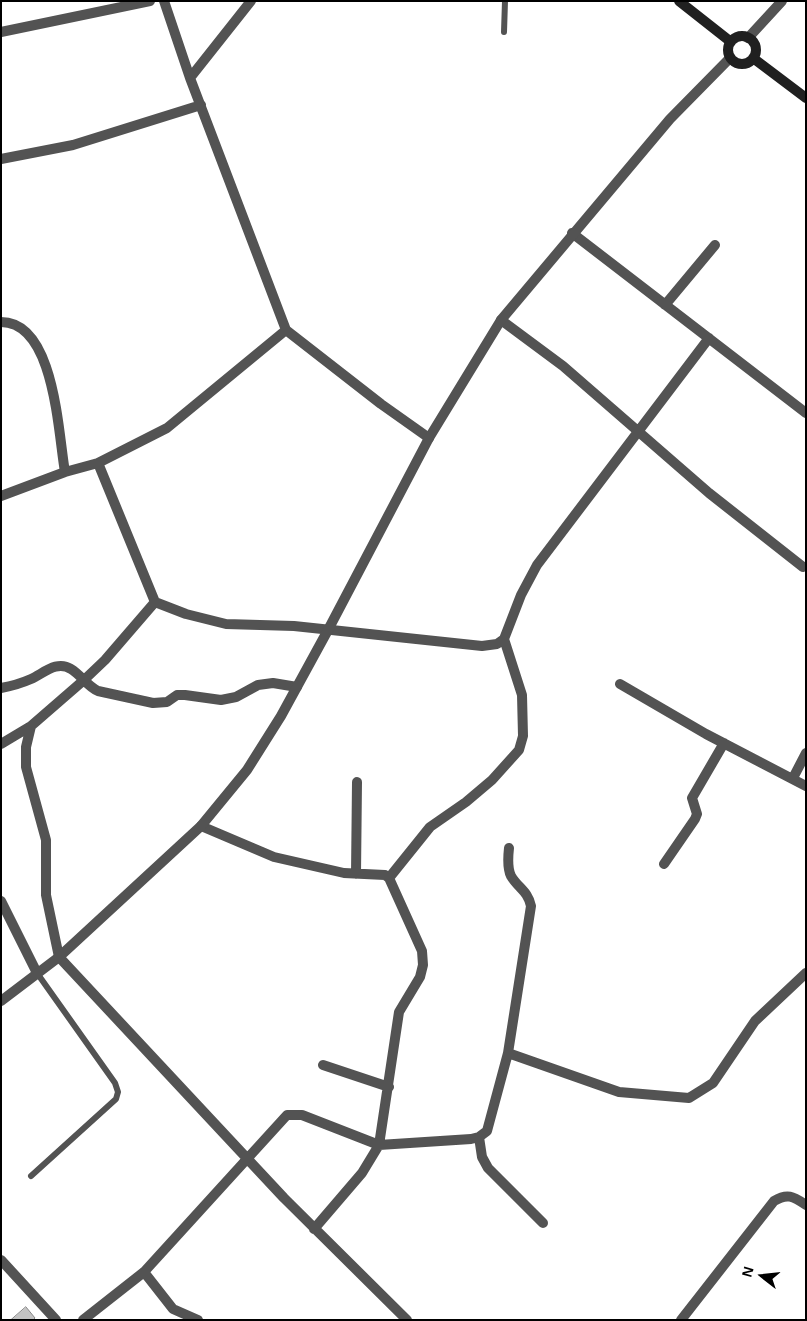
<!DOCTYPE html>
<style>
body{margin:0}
#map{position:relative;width:807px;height:1321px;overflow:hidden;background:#fff;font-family:Helvetica,sans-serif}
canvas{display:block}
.frame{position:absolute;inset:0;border:2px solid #000;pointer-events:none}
.north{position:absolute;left:737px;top:1251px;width:50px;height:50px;-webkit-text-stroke:4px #fff;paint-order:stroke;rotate:286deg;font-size:14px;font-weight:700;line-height:20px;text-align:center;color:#000}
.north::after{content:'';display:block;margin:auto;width:18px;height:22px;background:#000;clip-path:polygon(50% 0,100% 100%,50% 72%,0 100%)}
</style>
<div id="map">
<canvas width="807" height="1321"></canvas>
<div class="frame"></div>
<div class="north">N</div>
</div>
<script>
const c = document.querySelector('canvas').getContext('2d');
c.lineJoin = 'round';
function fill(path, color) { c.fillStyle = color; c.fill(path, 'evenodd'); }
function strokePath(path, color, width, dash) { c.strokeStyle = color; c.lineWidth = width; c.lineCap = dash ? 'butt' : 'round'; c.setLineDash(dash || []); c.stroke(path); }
const building = new Path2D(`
 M26,1307L35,1318L33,1320H11Z`);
fill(building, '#c3c3c3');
strokePath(building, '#888', 1);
strokePath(new Path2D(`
 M504,32L505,1
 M31,1176L116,1099L118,1092L115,1083L37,973`), '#535353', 6);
strokePath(new Path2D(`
 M164,1L190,78L286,330L381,404L429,438
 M1,32L150,1
 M190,78L251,1
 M1,159L73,145L201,105
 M572,233L806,413
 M665,305L715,245
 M501,320L563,366L709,493L803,567
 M1,322C55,322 58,433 65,472
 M1,496L65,472L98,463L167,428L286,330
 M155,602L186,614L226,624L294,626L482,646L497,644L504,639L521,595L537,565L709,338
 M620,684L706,734L806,786
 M1,688C12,686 22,683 31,679C44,673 57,660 71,669C81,675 87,686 98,691L153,703L167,702L177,695H185L221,700L236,697L258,685L273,683L297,687
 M31,726L26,747V767L46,840V895L59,957L284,1198L407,1320
 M1,744L31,726L84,680L105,660L155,602L98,463
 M793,778L806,753
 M201,826L274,857L344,873L385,875L389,878L422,951L423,965L420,977L399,1012L379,1145L362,1173L314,1229
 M664,864L695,819L697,814L692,798L724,743
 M356,874L357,782
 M389,878L430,827L466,802L492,780L519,750L523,736L522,695L504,639
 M1,901L37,973
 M508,1053L619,1092L689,1098L713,1083L755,1021L806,973
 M323,1065L389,1087
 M479,1137L482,1157L488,1168L543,1223
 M1,1260L56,1320
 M144,1272L173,1309L198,1320
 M83,1320L144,1272L287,1115H302L379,1145L471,1139L479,1137L487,1131L508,1053L531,906C528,891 518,888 511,876C507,868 508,857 509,848
 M681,1320L774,1201C787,1193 793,1196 806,1205`), '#535353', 10);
strokePath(new Path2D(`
 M748,38L782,1
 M1,1001L59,957L201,826L247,770L281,716L328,630L429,438L501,320L670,119L730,58`), '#535353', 10);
strokePath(new Path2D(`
 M679,1L731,42
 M728 50a14 14 0 1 1 28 0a14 14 0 1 1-28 0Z
 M753,58L806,98`), '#202020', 10);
</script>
